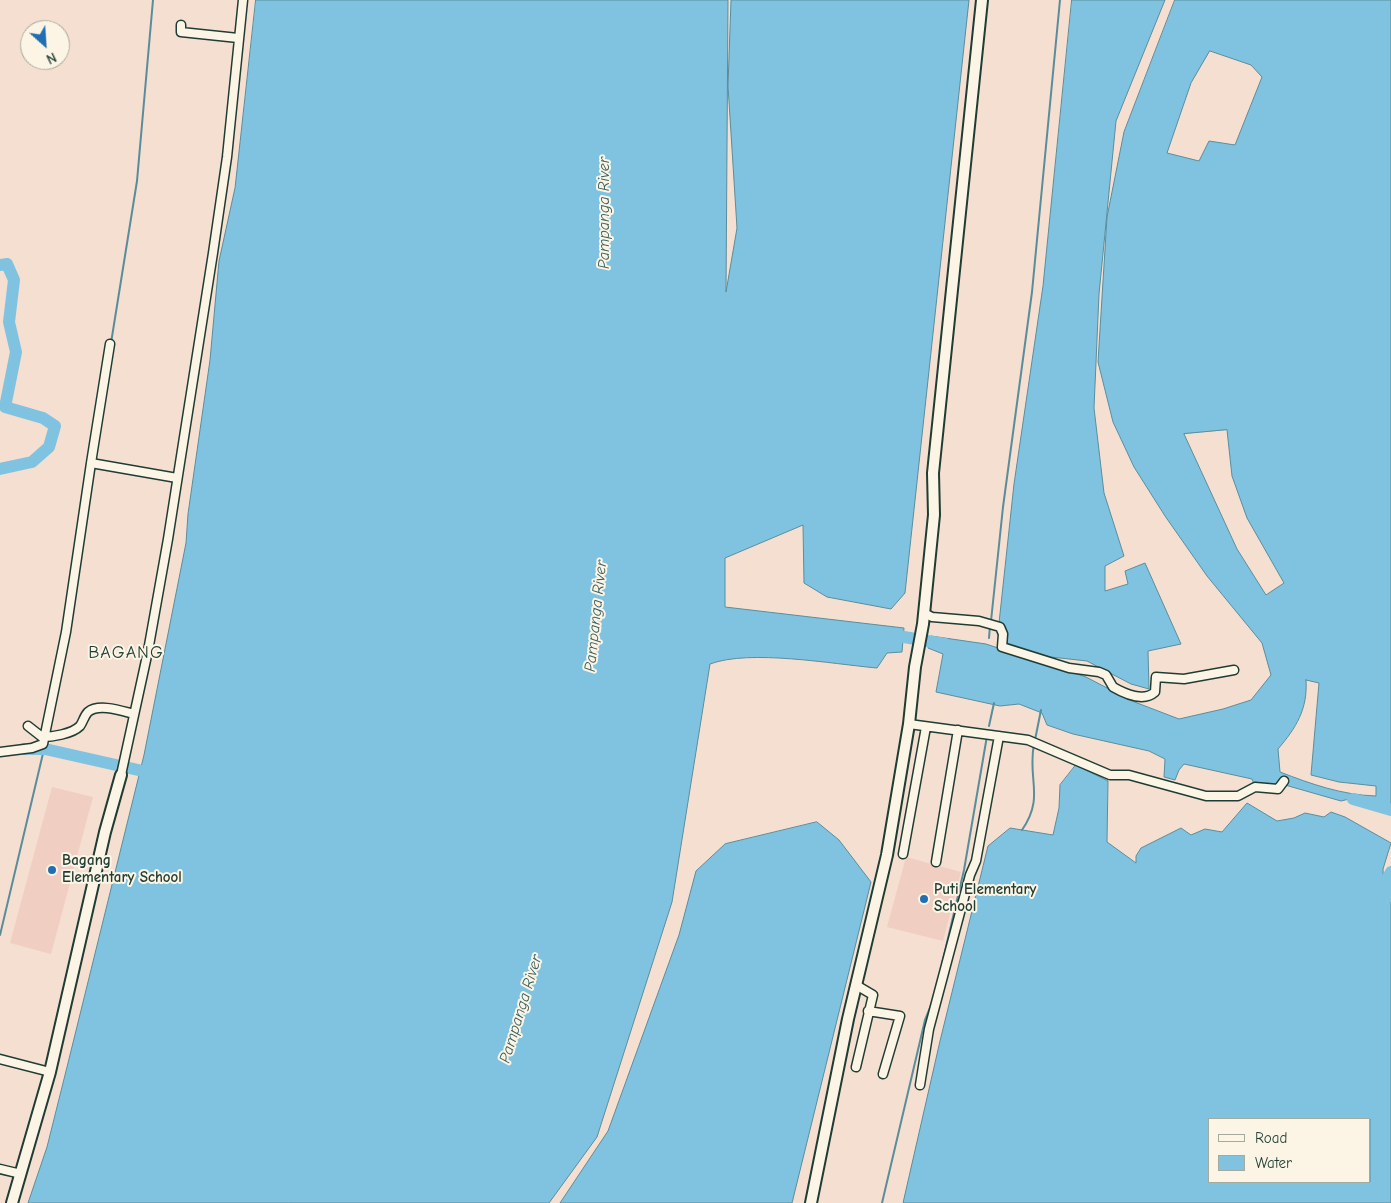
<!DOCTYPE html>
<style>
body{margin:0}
#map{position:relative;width:1391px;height:1203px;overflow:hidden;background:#f5dfd0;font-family:"Comic Neue",sans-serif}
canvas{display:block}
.legend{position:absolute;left:1208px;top:1118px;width:162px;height:65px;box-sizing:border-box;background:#fcf5e5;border:1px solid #a4ab9e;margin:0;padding:6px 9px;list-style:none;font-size:15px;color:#1f3d34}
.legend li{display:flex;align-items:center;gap:10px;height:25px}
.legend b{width:25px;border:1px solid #a4ab9e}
.north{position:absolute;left:20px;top:20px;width:50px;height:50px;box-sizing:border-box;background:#fcf5e5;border:1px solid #a4ab9e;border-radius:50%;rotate:154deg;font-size:14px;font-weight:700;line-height:20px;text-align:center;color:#1f3d34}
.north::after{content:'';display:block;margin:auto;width:18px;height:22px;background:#1f6fb2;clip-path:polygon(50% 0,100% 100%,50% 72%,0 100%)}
</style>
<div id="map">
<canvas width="1391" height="1203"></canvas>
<ul class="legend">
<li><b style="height:6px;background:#fcf5e5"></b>Road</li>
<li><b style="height:14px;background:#80c3e1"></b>Water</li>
</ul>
<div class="north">N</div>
</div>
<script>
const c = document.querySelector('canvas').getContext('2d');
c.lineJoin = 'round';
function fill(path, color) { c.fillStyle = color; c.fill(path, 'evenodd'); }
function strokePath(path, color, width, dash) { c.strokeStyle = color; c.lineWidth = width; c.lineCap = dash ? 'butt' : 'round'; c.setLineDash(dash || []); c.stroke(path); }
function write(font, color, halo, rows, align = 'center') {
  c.font = font + ' "Comic Neue",sans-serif'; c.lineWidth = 4; c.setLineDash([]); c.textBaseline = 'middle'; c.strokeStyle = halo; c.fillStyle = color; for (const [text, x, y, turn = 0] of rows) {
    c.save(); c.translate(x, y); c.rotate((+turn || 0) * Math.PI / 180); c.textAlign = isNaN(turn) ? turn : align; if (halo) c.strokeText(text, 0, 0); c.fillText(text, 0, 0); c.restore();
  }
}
fill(new Path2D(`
 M52,787L93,797L51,954L10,943Z
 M906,857L961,872L943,941L887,927Z`), '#f0cfc2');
const water = new Path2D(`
 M256,0H728L726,292L737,228L728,86L731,0H969L905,593L891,609L827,597L804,583L803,525L725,558V607L904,628L902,652L887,653L877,668C832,664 750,649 710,664L672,902L597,1137L549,1203H28L47,1147L68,1063L144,755L186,543L188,514L210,360L219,261L235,188Z
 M1072,0H1165L1116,121L1099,294L1094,408L1104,493L1124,556L1105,566V591L1128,584L1125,571L1145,563L1181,644L1148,651L1149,689L1131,684L1087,661L1051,657L1007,643V632L999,623L1014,484L1043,286Z
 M1175,0H1391V808C1377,803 1355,796 1341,801L1278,783L1266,788L1255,786L1252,779L1184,764L1179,770L1175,780L1164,777L1165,759L1149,751L1073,734L1047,725L1042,713L1019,704L1000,706L936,692L943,654L928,648L931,636L986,644L1086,677L1132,701L1179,719L1223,709L1251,700L1271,675L1262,643L1207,576L1165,516L1134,467L1113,422L1098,362L1107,217L1124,132ZM1210,51L1251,65L1262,77L1235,145L1209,141L1199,161L1167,153L1191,83ZM1227,430L1232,476L1247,518L1284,583L1266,595L1237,549L1184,434ZM1306,680L1319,683L1311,775L1339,782L1376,786V796C1342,795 1311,784 1280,772L1278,749C1296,728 1308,709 1306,680Z
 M1076,765L1108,781L1107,842L1136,863V856L1141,848L1181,828L1191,835L1205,829L1222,832L1247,803L1277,821L1294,818L1305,813L1324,817L1331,812L1345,817L1391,843L1383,869L1384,895L1391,900V1203H903L940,1041L988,846L1010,828L1053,835L1059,808L1060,785ZM1210,1119H1370V1182H1210Z
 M817,822L839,840L871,882L792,1203H560L608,1131L679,935L696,871L725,844Z`);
fill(water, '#80c3e1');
strokePath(water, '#598d9c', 1);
strokePath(new Path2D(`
 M111,343L137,181L153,0
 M991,621L1003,507L1032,292L1060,0
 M989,638L990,626
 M989,726L994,703
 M1035,740L1041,710
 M1022,830C1045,797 1027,779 1034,744
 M0,935L45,745
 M942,964L964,870L987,736
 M882,1203L925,1020L934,998`), '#598d9c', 2);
strokePath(new Path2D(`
 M0,265L7,264L14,280L9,322L16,352L5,407L43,418L55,426L49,447L32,462L0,469
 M889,638L898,636L945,644
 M24,749H45L156,774
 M1353,799L1391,810
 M1391,872L1385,883L1387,893L1391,896`), '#80c3e1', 12);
const minor = new Path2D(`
 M181,25V32L238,38
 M91,463L110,344
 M924,613L932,617L979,621L1000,627L1003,634L1002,647L1069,668L1099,672L1106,675L1113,687C1125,694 1144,702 1155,692L1156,677L1184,679L1234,670
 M909,724L1028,740L1110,775H1129L1206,796H1238L1255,787L1278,789L1284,781
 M28,726L42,737C52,737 72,734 80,726C83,722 84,716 88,712C99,703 122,711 134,714
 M0,752L32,748L43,744L66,632L91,463L177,478
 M121,775L148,651L168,539L213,253L227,157L243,0
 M903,854L926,727
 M936,862L958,730
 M856,985L873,995L856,1067
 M868,1011L900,1016L883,1074
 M0,1059L50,1072
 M920,1085L929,1029L970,875L976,861L999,736
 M0,1169L21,1174`);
const tertiary = new Path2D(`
 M12,1203L50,1072L105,832L121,775
 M811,1203L848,1019L887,855L909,724L915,667L923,624L934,515L933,473L982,0`);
strokePath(minor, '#1f3d34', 11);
strokePath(tertiary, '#1f3d34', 14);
strokePath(minor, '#fcf5e5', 8);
strokePath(tertiary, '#fcf5e5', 10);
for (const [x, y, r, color] of [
 [52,870,5,"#1f6fb2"],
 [924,899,5,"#1f6fb2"]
]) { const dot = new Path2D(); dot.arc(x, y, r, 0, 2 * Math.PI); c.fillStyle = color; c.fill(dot); strokePath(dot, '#fcf5e5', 2); }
write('bold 15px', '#1f3d34', '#fcf5e5', [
 ["Bagang",62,861],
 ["Elementary School",62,878],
 ["Puti Elementary",934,890],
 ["School",934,907]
], 'left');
write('italic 16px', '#375e5f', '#fcf5e5', [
 ["Pampanga River",604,213,-90],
 ["Pampanga River",596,616,-84],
 ["Pampanga River",521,1009,-73]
]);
c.letterSpacing = '1px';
write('18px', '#1f3d34', '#fcf5e5', [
 ["BAGANG",126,653]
]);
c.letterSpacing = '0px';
</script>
